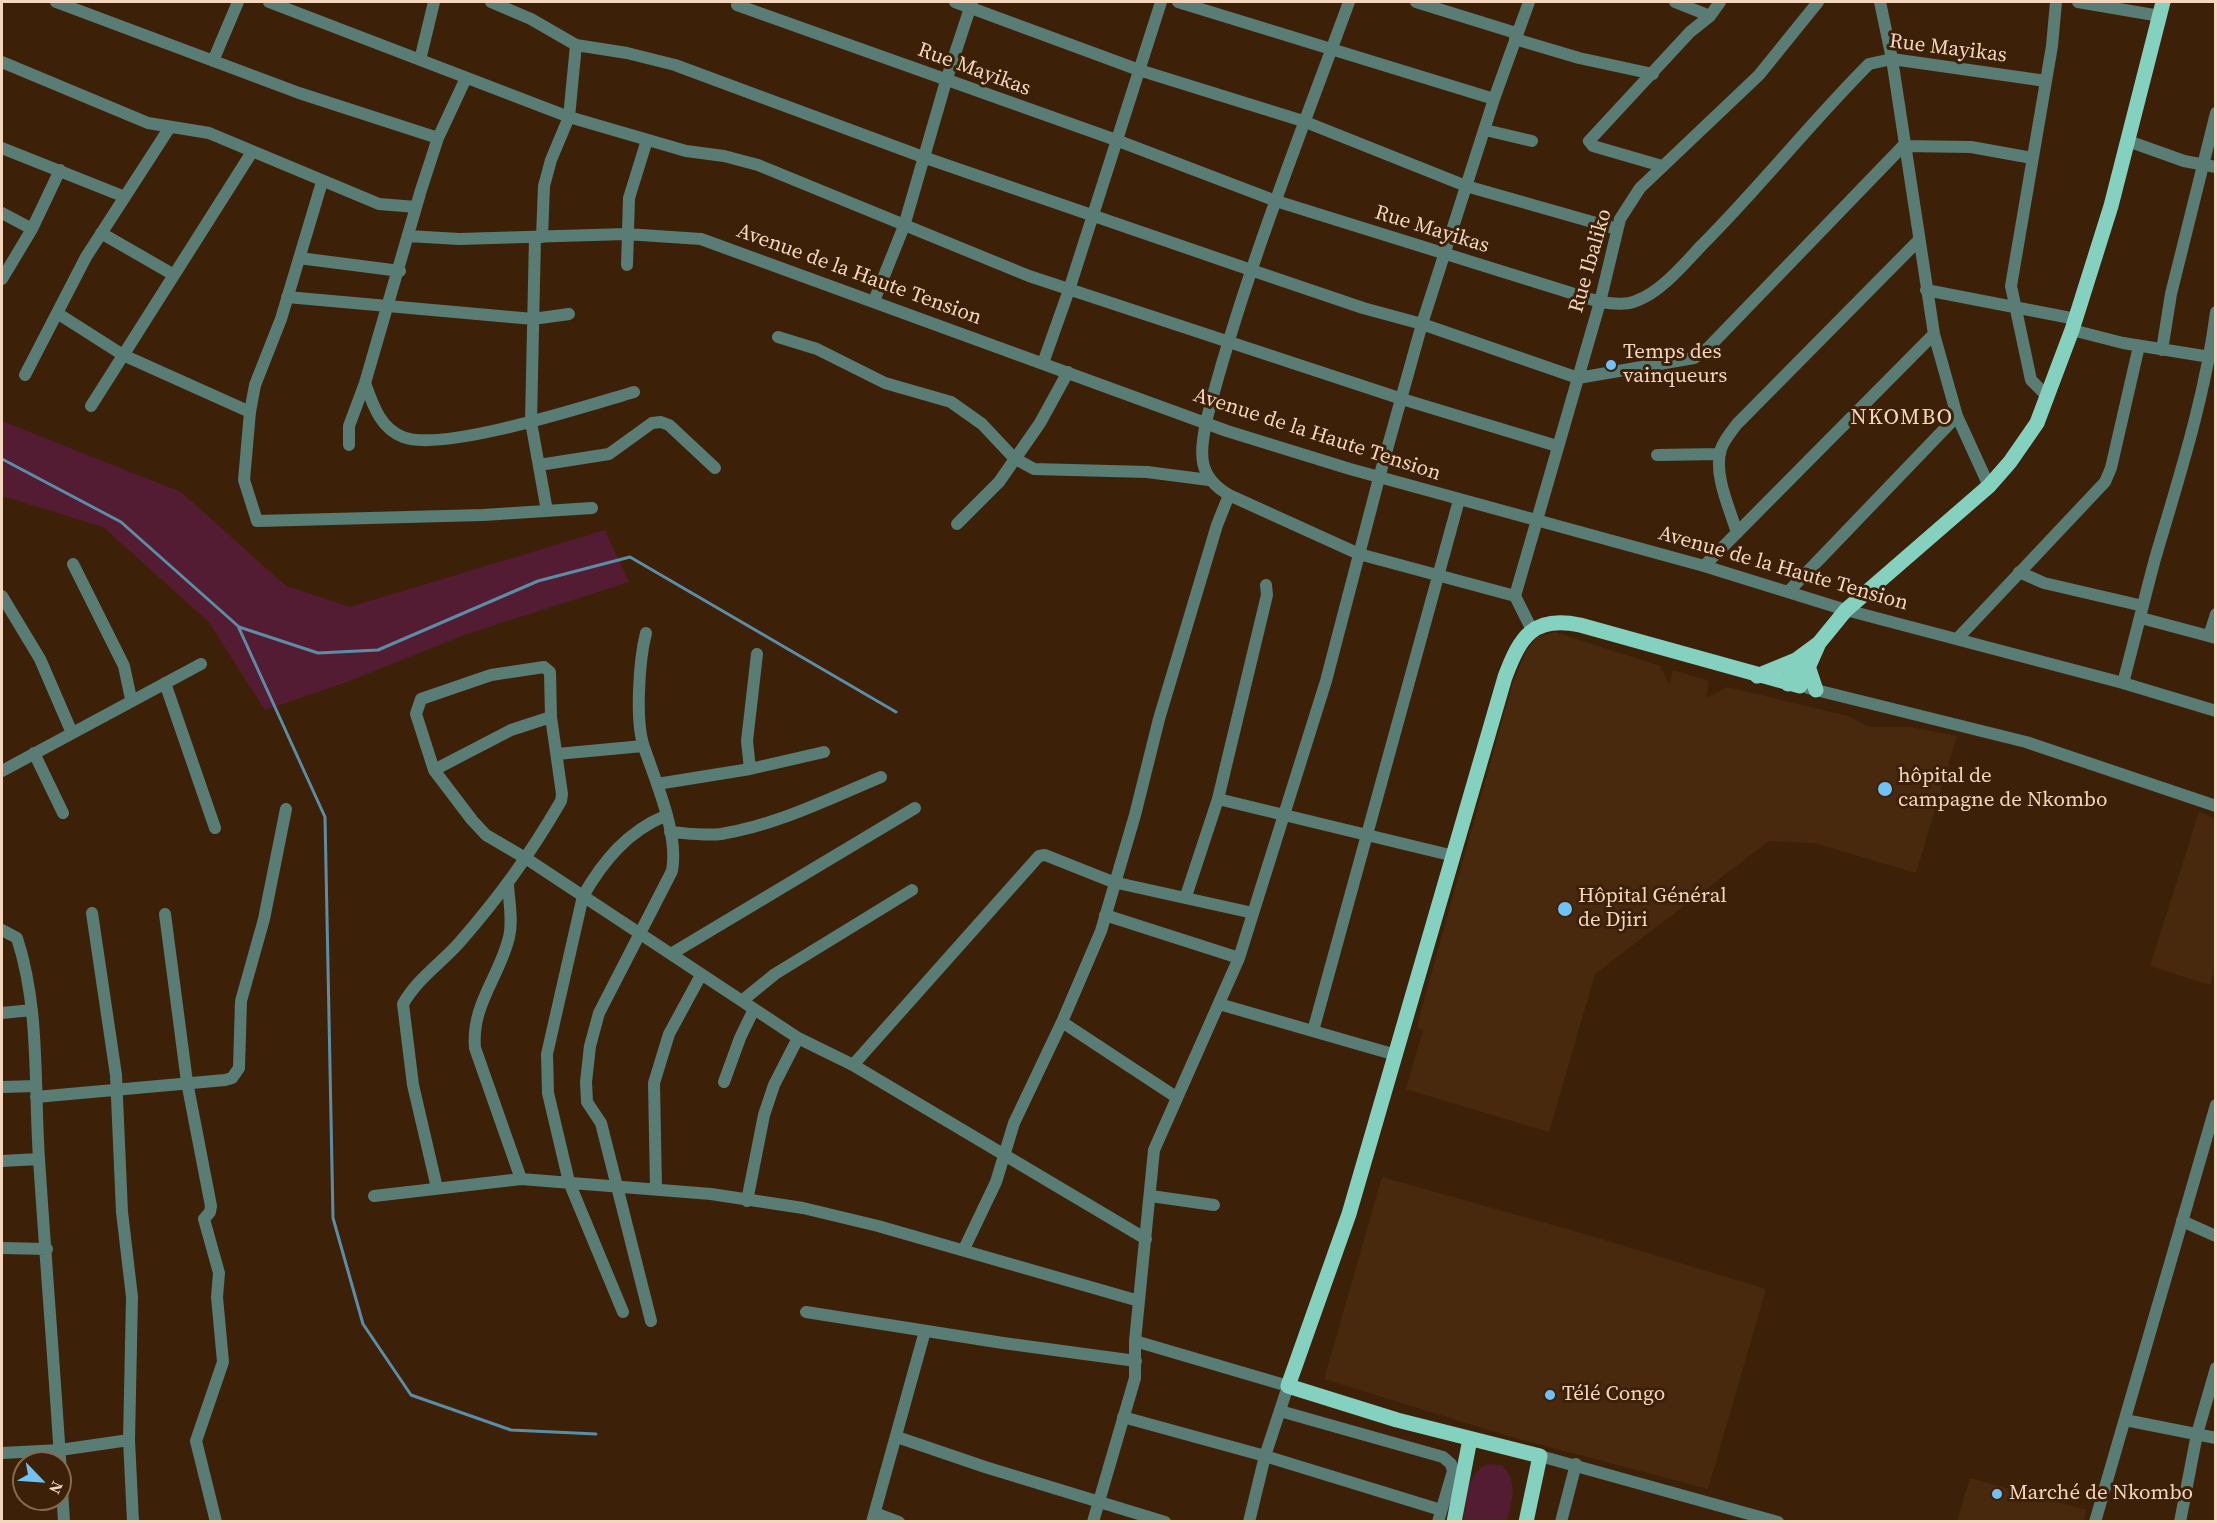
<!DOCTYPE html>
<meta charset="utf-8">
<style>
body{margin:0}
#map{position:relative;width:2217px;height:1523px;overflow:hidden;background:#3c2108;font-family:"Source Serif 4",serif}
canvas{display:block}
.frame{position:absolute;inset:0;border:3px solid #f4d5bd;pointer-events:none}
.north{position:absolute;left:12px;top:1451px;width:60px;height:60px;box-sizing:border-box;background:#3c2108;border:2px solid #866950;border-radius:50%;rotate:115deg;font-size:16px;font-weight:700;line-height:24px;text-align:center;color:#f4d5bd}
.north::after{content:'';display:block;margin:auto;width:21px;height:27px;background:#72c1f5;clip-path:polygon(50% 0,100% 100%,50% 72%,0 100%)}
</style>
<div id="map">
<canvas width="2217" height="1523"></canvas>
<div class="frame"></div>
<div class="north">N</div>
</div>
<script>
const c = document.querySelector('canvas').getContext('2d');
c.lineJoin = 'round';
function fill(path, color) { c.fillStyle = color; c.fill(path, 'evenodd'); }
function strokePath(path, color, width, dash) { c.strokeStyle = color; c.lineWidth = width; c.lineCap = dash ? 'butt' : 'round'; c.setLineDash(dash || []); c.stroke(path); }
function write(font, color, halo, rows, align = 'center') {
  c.font = font + ' "Source Serif 4",serif'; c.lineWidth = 6; c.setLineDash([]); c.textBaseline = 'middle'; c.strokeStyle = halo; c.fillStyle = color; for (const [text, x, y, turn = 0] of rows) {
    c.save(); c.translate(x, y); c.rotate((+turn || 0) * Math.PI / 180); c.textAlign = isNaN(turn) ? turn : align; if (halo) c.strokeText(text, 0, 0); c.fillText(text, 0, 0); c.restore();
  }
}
fill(new Path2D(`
 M1555,632L1660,666L1669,684L1673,670L1709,681L1706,698L1727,687L1848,716L1869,727H1910L1957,736L1916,873L1815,843L1769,841L1595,974L1549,1132L1406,1089L1423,1030L1417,1028L1422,1007L1513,682L1527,650L1537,637Z
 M2199,812L2215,818L2216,967L2210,985L2150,966Z
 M1382,1177L1588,1235L1766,1289L1708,1489L1508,1436L1324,1379Z
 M1970,1478L2086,1510L2083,1521H1957Z`), '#49290d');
fill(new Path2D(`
 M2,421L181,492L286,586L350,607L605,530L629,582L467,634L347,682L265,710L208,621L103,527L2,496Z
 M1490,1464L1501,1465C1519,1481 1512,1501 1507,1521H1463C1466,1502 1467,1468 1490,1464Z`), '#541c32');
strokePath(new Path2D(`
 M2,459L121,522L238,626L325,817L333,1218L363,1324L411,1395L511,1430L596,1434
 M239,627L318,653L378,650L538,581L630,557L896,712`), '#5b8da7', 3);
strokePath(new Path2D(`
 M56,2L299,93L438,138
 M269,2L569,117L686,151L724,156L758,165L1029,276L1402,399L1557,446
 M491,2L531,19L576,45L627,53L675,65L923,157L1251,270L1363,308L1422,324L1578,378L1694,358L1708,348L1903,146L1971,147L2032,158
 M955,2L1139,70L1303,121L1466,186L1617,229
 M1178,2L1494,99
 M1349,2C1298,141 1243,278 1206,422C1200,455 1197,476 1229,495L1359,554L1515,596L1532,630
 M1416,2L1516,33
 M1675,2L1710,16
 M1880,2L1892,59L1934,334L1957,416L1989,486
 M2078,2L2160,16
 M737,5L1116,140L1276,201L1600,302C1611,303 1624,306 1636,301C1661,292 1684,264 1702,245C1760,187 1811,122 1869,64L1892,59L2046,81
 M1515,39L1579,58L1653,74
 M420,60L434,2
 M213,61L238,2
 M2,62L148,123L209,133L379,204L416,207
 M1485,130L1532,141
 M2128,141L2184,161L2216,167
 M2,148L125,197
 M1662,166L1593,146L1589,141L1690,32L1710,16L1720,2
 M322,182L281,319L255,385L250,412L244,480L257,521L483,515L592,508
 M2,213L32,229
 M101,233L174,275
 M408,236L459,239L626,234L701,239L1227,431L1350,469L1704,566L1846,610L2123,683L2216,711
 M535,237L531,422L547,511
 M542,237L544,186L551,160L569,117L576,45
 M299,258L400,271
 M627,265L629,198L647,140
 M2,279L32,229L60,170
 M1926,290L2076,319
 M287,297L533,319L569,314
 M874,301L904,226L946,81L972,2
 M57,313L123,355L250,412
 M2072,330L2123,343L2210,357
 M778,337L817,349L885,383L951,402L982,424L1014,458L1034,469L1147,472L1209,480
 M2162,350L2171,294L2216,113
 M1043,363L1069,290L1161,2
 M25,375L86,257L170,127
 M365,383C373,405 380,428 403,437C443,453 589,405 634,392
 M2048,397L2031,380L2011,286L2052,46L2056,2
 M91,406L252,152
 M349,445V426L365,383L421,190L438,138L466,78
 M1657,455L1720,454
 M539,465L609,454L652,423L661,422L669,425L715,468
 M957,524L999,482L1040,423L1068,372
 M1737,533C1730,509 1713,474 1721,449C1724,440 1731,432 1737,424L1918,241
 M73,564L124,666L131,699
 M1704,566L1934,334
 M2019,572L2044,583L2143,606
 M1788,592L1957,416
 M2,596L40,659L72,733
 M1515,596L1600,302L1620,219L1640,188L1759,75L1818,2
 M2141,618L2216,638
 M646,633C639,660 635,722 644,747C656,783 679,834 672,871L599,1013L590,1046L586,1082L587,1102L601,1123L651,1321
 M2209,636L2216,614
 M1957,639L2105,482L2111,468L2139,346
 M165,683L215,828
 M2123,683C2134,642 2144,600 2155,559C2179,477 2205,398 2216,312
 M34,753L63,813
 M557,754L643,746
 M750,769L747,741L757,654
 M434,770L511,730L551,717
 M2,771L201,664
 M657,784L750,769L824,752
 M1218,799L1454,856
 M670,832C686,833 704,836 721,834C777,825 829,799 881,777
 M508,885C509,901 513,921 509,937C500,976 471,1005 475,1048L521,1179
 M1186,896L1218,799L1267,595L1266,585
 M92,913L116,1075L122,1212L132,1297L129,1440L133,1522
 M165,914L187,1082L211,1206L210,1212L204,1219L219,1273L217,1297L223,1362L196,1441L216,1522
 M1105,915L1239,958
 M2,930L17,938C40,1008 34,1085 39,1159C47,1280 57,1400 64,1522
 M671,954L915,808
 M743,1000L775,974L912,890
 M1219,1004L1396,1055
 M2,1013L32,1010
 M1062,1022L1176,1097
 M1313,1031L1459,500
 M853,1065L1039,856L1045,855L1113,882L1253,913
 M724,1082L740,1038L754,1009
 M2,1087L36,1086
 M36,1097L225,1080L232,1078L239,1068L241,1001L264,919L286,809
 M2,1161L39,1159
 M437,1188L413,1085L403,1004C417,979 440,964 459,943C500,896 529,856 561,801L562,794L551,717L550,672L544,667L491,675L421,699L416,714L434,770L472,820L486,835L527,859L798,1038L853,1065L1146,1239
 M656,1189L654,1083L669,1034L701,975
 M374,1196L521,1179L711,1194L803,1208L878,1226L1139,1301
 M1151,1196L1214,1205
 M747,1201L764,1115L774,1085L798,1038
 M2182,1221L2216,1236
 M2,1248L47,1249
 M964,1249L996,1182L1014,1123L1062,1022L1101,931L1135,815L1159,719L1217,525L1229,495
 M623,1312L569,1182L548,1093L547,1054L583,896C603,861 628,831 665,816
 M806,1312L1003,1343L1136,1361
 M1135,1341L1288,1386L1265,1456L1249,1522
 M1280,1411L1443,1457L1451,1464L1453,1471L1438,1522
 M1123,1417L1265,1456L1441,1510
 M2125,1420L2216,1438
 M897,1437L985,1467L1165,1522
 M2,1453L60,1450L129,1440
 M875,1513L899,1522
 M872,1522L925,1331
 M1093,1522L1135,1378V1341L1154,1150L1239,958L1326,681L1379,478L1422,324L1494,99L1529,2
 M1561,1522L1576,1464
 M2180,1522L2197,1434L2216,1368`), '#597c74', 12);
strokePath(new Path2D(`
 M1808,688L2026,742L2216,806
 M1540,1456L1778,1522
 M2095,1522L2216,1105`), '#597c74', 12);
strokePath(new Path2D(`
 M1808,666L1816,690
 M1757,676L1796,660
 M1788,684L1796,660L1819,643L1846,610L1989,486L2010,462L2037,423L2072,330L2111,206L2163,2
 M1454,1522L1470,1439
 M1526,1522L1540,1456L1397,1420L1288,1386L1349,1214L1505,677C1520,637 1533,615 1580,625L1800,686L1819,643`), '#85d1c0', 15);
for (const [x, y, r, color] of [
 [1611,365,6,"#72c1f5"],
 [1885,789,8,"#72c1f5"],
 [1565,909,8,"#72c1f5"],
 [1550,1395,6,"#72c1f5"],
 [1997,1494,6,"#72c1f5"]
]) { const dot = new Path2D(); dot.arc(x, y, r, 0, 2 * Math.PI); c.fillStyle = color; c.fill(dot); strokePath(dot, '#3c2108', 2); }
write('21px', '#f4d5bd', '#3c2108', [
 ["Rue Mayikas",1948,49,7],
 ["Rue Mayikas",974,70,20],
 ["Rue Mayikas",1432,230,17],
 ["Rue Ibaliko",1591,261,-74],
 ["Avenue de la Haute Tension",859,275,20],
 ["Avenue de la Haute Tension",1317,435,18],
 ["Avenue de la Haute Tension",1783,569,16]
]);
write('21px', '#f4d5bd', '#3c2108', [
 ["Temps des",1623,353],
 ["vainqueurs",1623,377],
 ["hôpital de",1898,777],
 ["campagne de Nkombo",1898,801],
 ["Hôpital Général",1578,897],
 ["de Djiri",1578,921],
 ["Télé Congo",1562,1395],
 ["Marché de Nkombo",2009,1494]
], 'left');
c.letterSpacing = '1.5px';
write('22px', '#f4d5bd', '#3c2108', [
 ["NKOMBO",1902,418]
]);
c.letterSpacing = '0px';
</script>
